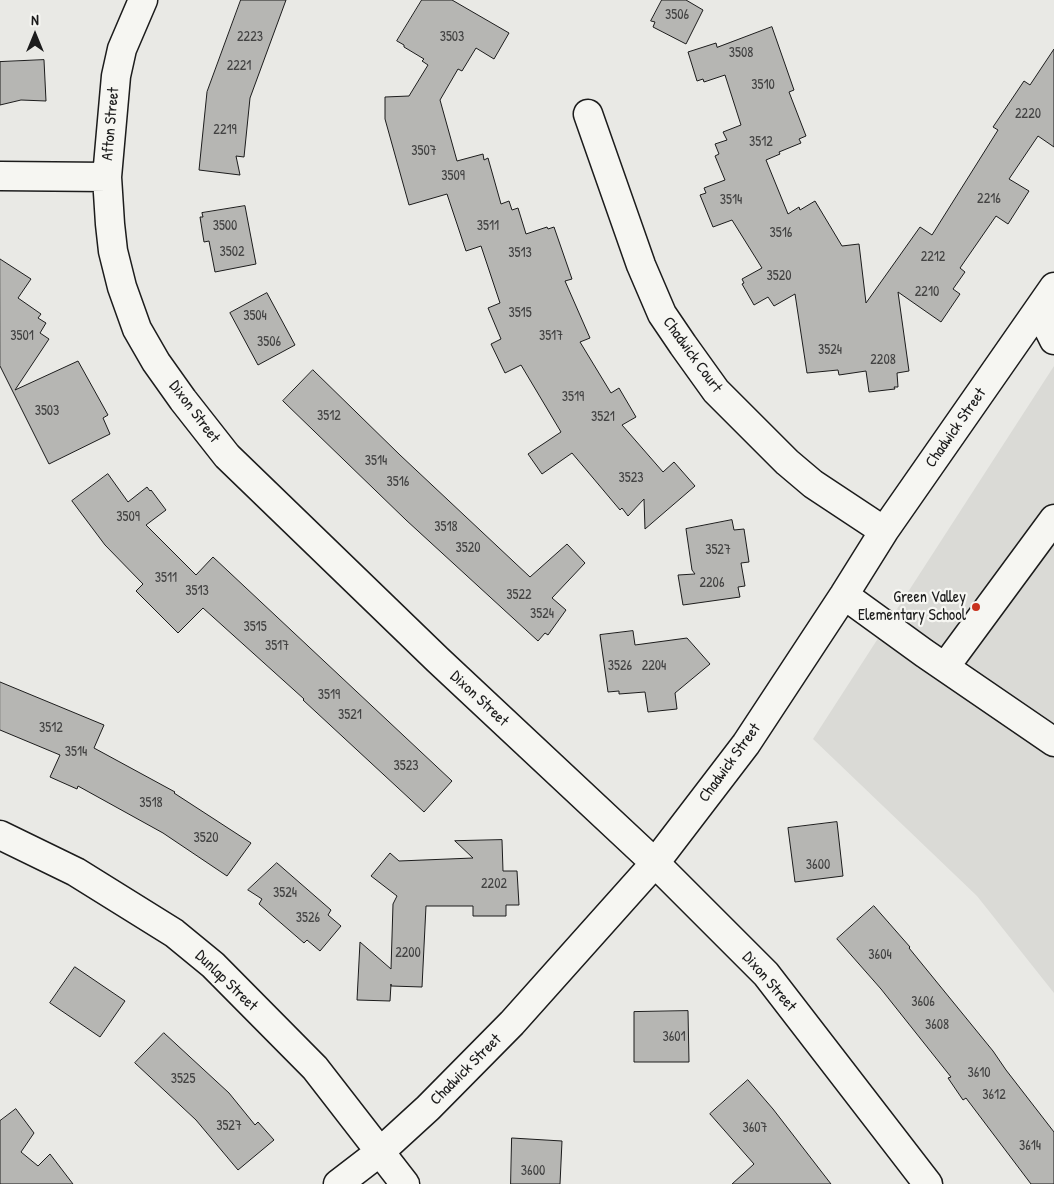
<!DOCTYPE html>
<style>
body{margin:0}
#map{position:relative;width:1054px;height:1184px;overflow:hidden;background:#e9e9e5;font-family:"Patrick Hand",sans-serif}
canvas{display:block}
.north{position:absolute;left:10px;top:10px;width:50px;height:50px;-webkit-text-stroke:4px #f6f6f2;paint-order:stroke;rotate:0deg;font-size:14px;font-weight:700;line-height:20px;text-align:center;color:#1c1c1c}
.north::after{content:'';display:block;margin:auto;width:18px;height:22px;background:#1c1c1c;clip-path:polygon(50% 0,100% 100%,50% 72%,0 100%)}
</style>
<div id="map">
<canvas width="1054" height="1184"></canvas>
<div class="north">N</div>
</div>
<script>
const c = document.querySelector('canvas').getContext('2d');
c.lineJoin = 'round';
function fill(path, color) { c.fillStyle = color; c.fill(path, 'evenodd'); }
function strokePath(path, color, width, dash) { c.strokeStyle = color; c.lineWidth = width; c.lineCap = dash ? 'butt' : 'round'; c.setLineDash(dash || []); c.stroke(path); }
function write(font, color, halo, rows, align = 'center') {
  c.font = font + ' "Patrick Hand",sans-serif'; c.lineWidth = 4.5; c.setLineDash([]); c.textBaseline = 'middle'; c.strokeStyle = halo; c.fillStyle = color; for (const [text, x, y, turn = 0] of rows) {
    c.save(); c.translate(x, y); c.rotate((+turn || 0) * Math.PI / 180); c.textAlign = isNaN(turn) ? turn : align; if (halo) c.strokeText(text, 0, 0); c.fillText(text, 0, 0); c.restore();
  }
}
fill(new Path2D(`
 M1054,366V993L977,896L813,739Z`), '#dadad6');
const building = new Path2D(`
 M241,0H286L250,98L244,157L236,156L240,175L199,170L207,92Z
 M422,0H452L509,33L494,59L476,48L462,71L458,69L440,100L457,161L483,154L484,160L488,158L501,204L509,201L512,210L518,208L526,234L547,227L548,229L554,227L572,279L565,281L590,338L580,342L611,393L619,388L636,417L622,425L663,472L674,462L695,486L645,529L644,499L628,516L622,508L620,510L572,453L542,474L528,454L561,432L521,365L505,373L491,344L501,339L488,308L500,303L481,246L466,251L447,194L409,205L385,119V97L409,96L428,65L422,61L424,59L404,47V45L397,41Z
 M662,0H686L703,10L686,44L653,27L655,22L651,21Z
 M772,27L794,90L789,92L806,136L799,139L801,143L779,152L780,154L766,160L788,214L799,207L800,210L815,201L842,246L859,244L866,303L920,227L932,235L998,130L993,127L1024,81L1030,85L1054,49V147L1038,136L1009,179L1029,191L1008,224L996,216L960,268L965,272L953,289L960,294L941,322L898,292L909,371L897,373L898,387H894L895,389L869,392L866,371L839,375L838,370L807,373L795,294L774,306L768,297L754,305L742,284L744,283L742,279L762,268L732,220L713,227L700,195L706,193L704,188L725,180L715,156L719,154L715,144L727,140L723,132L741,125L725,75L704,82L703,79L697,81L688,52L716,43L717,47Z
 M44,60L46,101L21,100L0,105V62Z
 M245,206L256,264L215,272L209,241L204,242L200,217H203L202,213Z
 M0,259L31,279L18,298L41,314L38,318L46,323L40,333L49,339L15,390L78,361L108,415L103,418L110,434L49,464L0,366Z
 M267,293L295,345L258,365L230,313Z
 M313,370L400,455L530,577L567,544L585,563L552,598L566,610L548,635L545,633L538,641L406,520L283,401Z
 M108,474L128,502L147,487L150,491L151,490L166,510L146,525L196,575L213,557L452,781L424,812L303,700L304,699L203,608L178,633L136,591L143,584L105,545L72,501Z
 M732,520L734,530L744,529L749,562L741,563L745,586L738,587L740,597L683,605L678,575L695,574L692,570L686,529Z
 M633,631L635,645L687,638L710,664L675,693L677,709L648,712L645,692L619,694V691L608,692L600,635Z
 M0,682L104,725L94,748L175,792L174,793L251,843L227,876L163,833L78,786L77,789L50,777L60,755L0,730Z
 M837,822L843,876L795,882L788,828Z
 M502,840L503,871H517L519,905H506V916H473V906H426L422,987L391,986V984L390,1001L357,1000L360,942L391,969L393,904L397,896L371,876L390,853L399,861L473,858L455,841Z
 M277,863L331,910L328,915L341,926L320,951L307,940L304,943L259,904L262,899L248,890Z
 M874,906L910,947L909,948L993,1051L1006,1070L1054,1132V1184H1031L966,1098L963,1100L948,1078L951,1077L881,989L837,939Z
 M75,967L125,1001L100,1037L50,1003Z
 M688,1011L689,1062H634V1012Z
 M164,1033L229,1093L255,1125L258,1122L274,1140L238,1170L196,1120L135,1063Z
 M748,1080L773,1109L831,1184H732L754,1164L710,1114Z
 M16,1109L34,1133L21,1152L38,1166L50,1154L73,1184H0V1121Z
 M512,1138L562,1141L560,1184H511Z`);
fill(building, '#b6b6b3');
strokePath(building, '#1c1c1c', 1);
const minor = new Path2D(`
 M143,0L122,49L116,76L107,177L110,224L113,251L122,287L137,329L156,362L183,400L227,456L438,660L655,863L766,974L928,1184
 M588,114L641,265L662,314L683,345L716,391L787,462L813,484L884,531
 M0,176L107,177
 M1039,310L1054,340
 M844,595L924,653L1054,742
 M945,667L1054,519
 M0,835L76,872L174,933L213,965L315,1068L405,1184
 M338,1184L381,1151L428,1108L512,1023L655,863L746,744L844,595L884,531L1054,287`);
strokePath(minor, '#1c1c1c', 31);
strokePath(minor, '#f6f6f2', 28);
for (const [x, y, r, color] of [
 [976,607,5,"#c8321e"]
]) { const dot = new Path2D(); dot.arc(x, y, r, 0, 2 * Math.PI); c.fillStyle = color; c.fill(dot); strokePath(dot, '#f6f6f2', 2); }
write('14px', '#424242', null, [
 ["3506",677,15],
 ["2223",250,37],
 ["3503",452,37],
 ["3508",741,53],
 ["2221",239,66],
 ["3510",763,85],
 ["2220",1028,114],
 ["2219",225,130],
 ["3512",761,142],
 ["3507",424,151],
 ["3509",453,176],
 ["2216",989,199],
 ["3514",731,200],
 ["3500",225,226],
 ["3511",488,226],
 ["3516",781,233],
 ["3502",232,252],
 ["3513",520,253],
 ["2212",933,257],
 ["3520",779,276],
 ["2210",927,292],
 ["3515",520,313],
 ["3504",255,316],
 ["3501",22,336],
 ["3517",551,336],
 ["3506",269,342],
 ["3524",830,350],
 ["2208",883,360],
 ["3519",573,397],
 ["3503",47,411],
 ["3512",329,416],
 ["3521",603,417],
 ["3514",376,461],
 ["3523",631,478],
 ["3516",398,482],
 ["3509",128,517],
 ["3518",446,527],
 ["3520",468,548],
 ["3527",718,550],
 ["3511",166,578],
 ["2206",712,583],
 ["3513",197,591],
 ["3522",519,595],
 ["3524",542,614],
 ["3515",255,627],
 ["3517",277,646],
 ["3526",620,666],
 ["2204",654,666],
 ["3519",329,695],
 ["3521",350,715],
 ["3512",51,728],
 ["3514",76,752],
 ["3523",406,766],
 ["3518",151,803],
 ["3520",206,838],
 ["3600",818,865],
 ["2202",494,884],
 ["3524",285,893],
 ["3526",308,918],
 ["2200",408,953],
 ["3604",880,955],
 ["3606",923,1002],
 ["3608",937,1025],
 ["3601",674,1037],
 ["3610",979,1073],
 ["3525",183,1079],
 ["3612",994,1095],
 ["3527",229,1126],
 ["3607",755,1128],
 ["3614",1030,1146],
 ["3600",533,1171]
]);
write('16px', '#1c1c1c', '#f6f6f2', [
 ["Afton Street",111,124,-85],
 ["Chadwick Court",692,355,54],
 ["Dixon Street",194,412,53],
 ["Chadwick Street",956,428,-55],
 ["Dixon Street",479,699,43],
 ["Chadwick Street",730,763,-54],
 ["Dunlap Street",226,981,44],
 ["Dixon Street",769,982,49],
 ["Chadwick Street",466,1070,-45]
]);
write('16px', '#1c1c1c', '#f6f6f2', [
 ["Green Valley",966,598],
 ["Elementary School",966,616]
], 'right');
</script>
